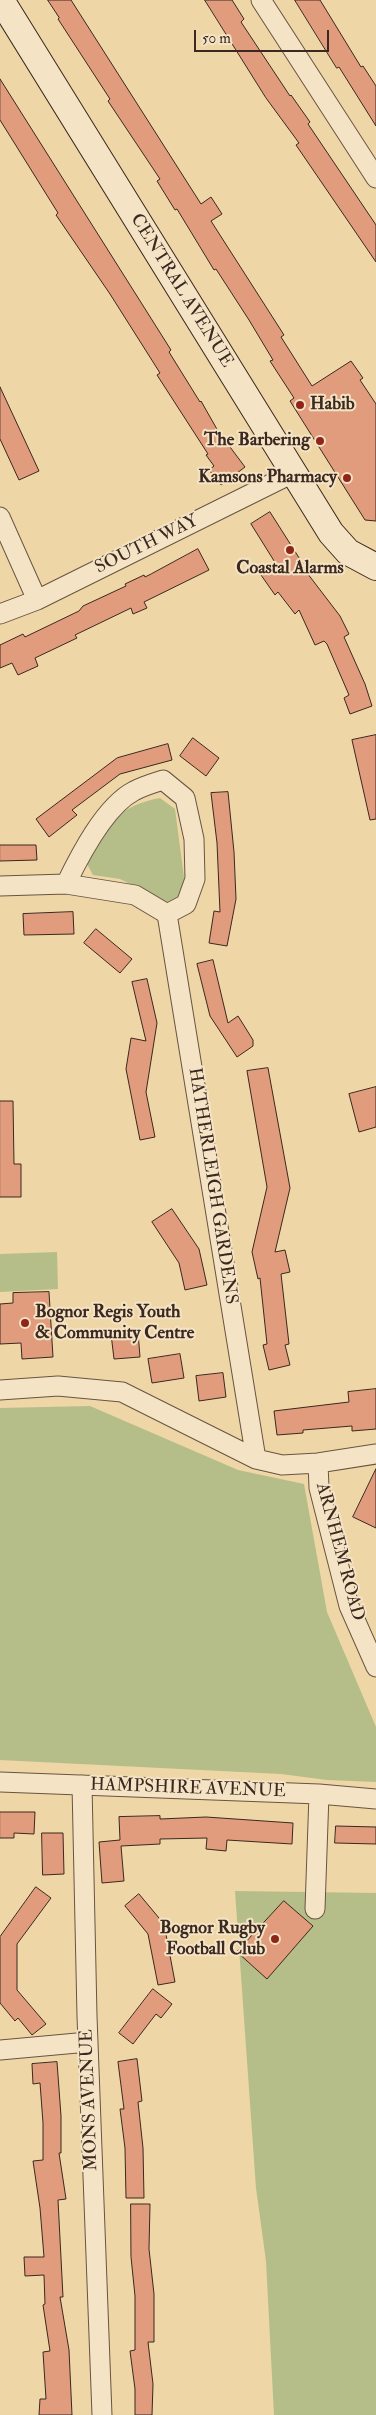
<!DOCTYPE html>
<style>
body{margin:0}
#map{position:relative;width:376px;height:2415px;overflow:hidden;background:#eed6a6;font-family:"IM FELL Double Pica",serif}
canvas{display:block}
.scale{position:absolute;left:194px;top:30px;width:135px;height:22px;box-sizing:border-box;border:2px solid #3b2820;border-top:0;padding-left:6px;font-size:15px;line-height:18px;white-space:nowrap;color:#3b2820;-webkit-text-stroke:4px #f4e4c5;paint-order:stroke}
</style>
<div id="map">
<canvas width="376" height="2415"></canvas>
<div class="scale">50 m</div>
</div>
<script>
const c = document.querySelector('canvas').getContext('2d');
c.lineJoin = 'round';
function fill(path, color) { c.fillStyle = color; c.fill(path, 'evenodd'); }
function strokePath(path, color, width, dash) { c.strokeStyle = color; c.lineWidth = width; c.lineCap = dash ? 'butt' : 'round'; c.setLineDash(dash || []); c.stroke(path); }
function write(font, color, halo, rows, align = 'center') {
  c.font = font + ' "IM FELL Double Pica",serif'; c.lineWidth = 4; c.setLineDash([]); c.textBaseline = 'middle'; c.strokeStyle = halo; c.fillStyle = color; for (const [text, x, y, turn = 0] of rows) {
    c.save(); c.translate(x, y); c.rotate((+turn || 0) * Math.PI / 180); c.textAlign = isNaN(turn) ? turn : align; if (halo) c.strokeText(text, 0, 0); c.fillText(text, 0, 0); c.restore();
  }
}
fill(new Path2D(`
 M160,798L175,809L185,885L181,895L167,902L120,879L93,875L86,862C88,855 90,845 94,840C111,816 132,803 160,798Z
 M57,1252L58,1289L0,1292V1254Z
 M90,1406L238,1470L304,1484L327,1612L376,1727V1782L327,1780L281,1774L0,1760V1408Z
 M235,1891L376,1893V2415H274L266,2261L256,2188Z`), '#b5be89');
const building = new Path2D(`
 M48,0H71L201,204L211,197L222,214L211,221L284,335L281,337L312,386L351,361L363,378L360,380L376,404V521L365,520L290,401L294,398L270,361L273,360L249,320L216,269L214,270L177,209L175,210L157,181L160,179L108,101L110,99L58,19L59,18Z
 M205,0H232L244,19L241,22L290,96L291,95L310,122L308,124L376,225V262L296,145L299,143L266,98Z
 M295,0H320L361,67L363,66L376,86V126L339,67L337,68Z
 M0,79L171,350L169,352L200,402L201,401L218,431L245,467L221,485L209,470L214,466L206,455L208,454L157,375L160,373L110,294L56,215L58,213L0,120Z
 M0,387L39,471L19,480L0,439Z
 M270,512L303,564L301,565L340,616L349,634L344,637L365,684L372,706L350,714L344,698L349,695L327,644L324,641L315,645L299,610L295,614L278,592L275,595L261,575L276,564L251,524Z
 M198,549L209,570L144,602L147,608L133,614L131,608L75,635L77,638L35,658L38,666L18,675L12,663L0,668V645L23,634L25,637L79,611L83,606L126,586L125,584L144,575L145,577L151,574Z
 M376,735V819L370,820L352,740Z
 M193,738L219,758L206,776L180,756Z
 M168,744L172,760L120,774L72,810L77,815L49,837L36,819L117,758Z
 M228,792L234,852L236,899L227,946L209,943L214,911L220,912L217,843L211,793Z
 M0,845H36L37,860L0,861Z
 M73,912L74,934L24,935L23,914Z
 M96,929L132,959L120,973L84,943Z
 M213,960L228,1023L238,1016L253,1040V1046L237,1057L210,1016L197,964Z
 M147,979L157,1023L146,1092L155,1137L140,1140L126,1069L131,1038L146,1041L132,982Z
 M268,1068L290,1188L275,1252L285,1250L290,1272L281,1274L289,1344L285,1345L290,1365L269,1370L263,1345L267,1344L260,1278L258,1279L252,1252L267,1187L247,1071Z
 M376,1087V1127L359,1132L349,1094Z
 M0,1101H13L14,1164H21V1197H0Z
 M172,1209L199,1249L207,1285L185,1290L179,1263L152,1222Z
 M49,1292L53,1357L22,1359L21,1343L0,1344V1304L13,1303V1293Z
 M138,1332L140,1357L114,1359L111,1334Z
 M180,1354L184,1378L152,1383L148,1359Z
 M223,1373L226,1397L199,1401L196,1376Z
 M376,1389V1429L352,1431V1426L303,1430V1433L277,1435L274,1411L349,1402L348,1392Z
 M376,1469V1528L353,1517Z
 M0,1812H35L34,1834L14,1833V1838H0Z
 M160,1816V1819L206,1817L293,1823L292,1844L227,1840L226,1851L206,1849L207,1838L160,1839V1844L121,1846L124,1881L102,1883L99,1842L120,1840L119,1817Z
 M336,1826L376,1827V1844L335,1843Z
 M42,1833H63L64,1874L43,1875Z
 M36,1887L51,1898L17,1944V1990L46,2024L32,2035L18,2018L15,2021L0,2003V1937Z
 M139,1894L164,1924L175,1982L158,1985L148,1934L125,1906Z
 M284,1901L313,1926L267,1979L237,1952Z
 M153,1989L172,2004L161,2018L156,2014L133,2044L119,2033Z
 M137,2059L142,2101L138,2102L143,2148L144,2198H126L125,2148L120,2109H124L118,2062Z
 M57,2062L61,2116V2153H59L66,2199L58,2200L63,2297H60L69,2350L72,2415H39L40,2399H46L43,2352L50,2351L43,2305L45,2304L44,2275L25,2276L24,2257H44L40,2208L33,2161L43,2160V2123L40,2083L33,2084L32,2064Z
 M131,2204H150L149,2249L154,2294V2342H148L153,2384L152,2415H135V2389L130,2351L135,2350V2296L131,2257Z`);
fill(building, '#e09c7c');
strokePath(building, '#3b2820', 1);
const street = new Path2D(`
 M261,0L376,178
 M0,517L37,600
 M0,614L37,600L293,473
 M66,884C80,855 105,806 134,791C143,786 154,783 163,780L185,798L194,839L195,879L186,904L167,914
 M0,886L66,884L135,895L167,914L256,1459
 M0,1390L58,1386L122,1392L256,1459L282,1465L318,1463L376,1454
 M318,1463L319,1488L349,1606L376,1667
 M0,1782L319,1794L376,1799
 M82,1785L87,2016L102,2415
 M315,1909L319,1794
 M0,2050L88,2042`);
const secondary = new Path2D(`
 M1,0L331,533L348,552L376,567`);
strokePath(street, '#685442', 21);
strokePath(secondary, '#3b2820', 28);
strokePath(street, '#f4e4c5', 19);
strokePath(secondary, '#f4e4c5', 26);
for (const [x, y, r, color] of [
 [300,405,5,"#8f2418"],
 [320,441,5,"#8f2418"],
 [347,478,5,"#8f2418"],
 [290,550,5,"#8f2418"],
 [25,1323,5,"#8f2418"],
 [275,1939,5,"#8f2418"]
]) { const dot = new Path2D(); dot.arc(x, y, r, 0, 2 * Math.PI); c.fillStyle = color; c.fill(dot); strokePath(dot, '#f4e4c5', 2); }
write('18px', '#3b2820', '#f4e4c5', [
 ["CENTRAL AVENUE",181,291,58],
 ["SOUTH WAY",147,545,-26],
 ["HATHERLEIGH GARDENS",212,1186,81],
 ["ARNHEM ROAD",339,1552,75],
 ["HAMPSHIRE AVENUE",188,1789,2],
 ["MONS AVENUE",90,2100,-92]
]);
write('bold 18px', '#3b2820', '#f4e4c5', [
 ["Habib",310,405,"left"],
 ["The Barbering",310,441],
 ["Kamsons Pharmacy",337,478],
 ["Coastal Alarms",290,569,"center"],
 ["Bognor Regis Youth",35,1313,"left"],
 ["& Community Centre",35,1334,"left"],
 ["Bognor Rugby",265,1929],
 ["Football Club",265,1950]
], 'right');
</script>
